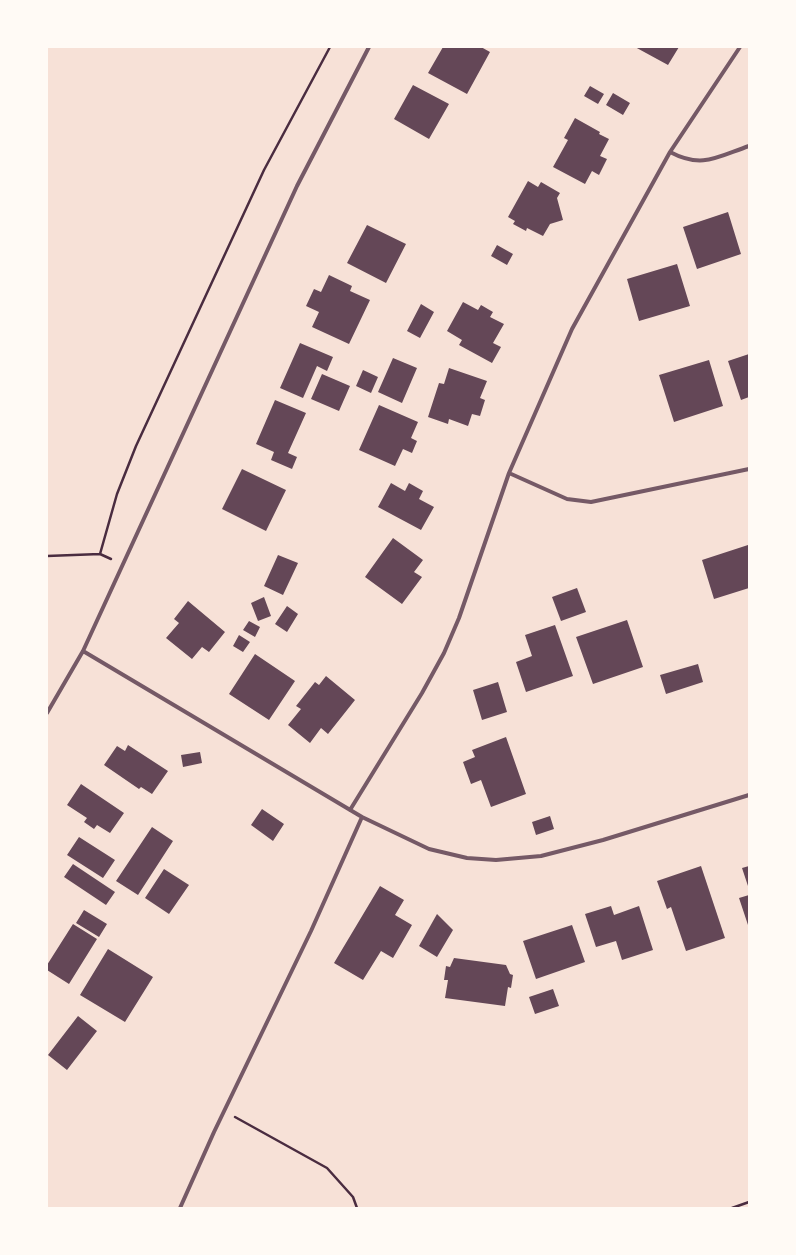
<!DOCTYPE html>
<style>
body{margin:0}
#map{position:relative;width:796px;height:1255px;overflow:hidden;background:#f7e1d7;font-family:"Public Sans",sans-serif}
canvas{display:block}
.frame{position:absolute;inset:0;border:48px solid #fffaf5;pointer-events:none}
</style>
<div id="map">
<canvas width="796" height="1255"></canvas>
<div class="frame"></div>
</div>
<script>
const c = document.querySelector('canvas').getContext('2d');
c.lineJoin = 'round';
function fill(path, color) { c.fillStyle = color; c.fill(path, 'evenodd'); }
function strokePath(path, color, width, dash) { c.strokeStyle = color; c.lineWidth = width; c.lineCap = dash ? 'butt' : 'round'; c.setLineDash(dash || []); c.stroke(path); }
fill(new Path2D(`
 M443,47H481L490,52L467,94L428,73Z
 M635,47H679L668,65Z
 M413,85L449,104L429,139L394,119Z
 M590,86L604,94L598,104L584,96Z
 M613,93L630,103L623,115L606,105Z
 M575,118L600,132L599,134L609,139L600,156L607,159L599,175L592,171L585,184L553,167L568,140L564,138Z
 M528,181L538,187L541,182L560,193L557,198L563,220L550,224L543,236L527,228L526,231L513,224L515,221L508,217Z
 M728,212L741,254L697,269L683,227Z
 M367,225L406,244L386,283L347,263Z
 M497,245L513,254L507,265L491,256Z
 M677,264L690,306L639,321L627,279Z
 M329,275L352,286L350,291L370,300L349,344L312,327L319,312L306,306L314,289L321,292Z
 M463,302L478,310L481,305L493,312L490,317L504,324L493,343L501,347L492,363L459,345L462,340L447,331Z
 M421,304L434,312L420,338L407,331Z
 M300,343L333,357L327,371L317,366L303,398L280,388Z
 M749,354V397L741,400L728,361Z
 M393,358L417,368L402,403L378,392Z
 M709,360L723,406L674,422L659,375Z
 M449,368L487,381L480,398L485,400L480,416L472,414L468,426L449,419L448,424L428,417L439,383L444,384Z
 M363,370L378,377L371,393L356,386Z
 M322,374L350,386L339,411L311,399Z
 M275,400L306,413L288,453L297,457L292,469L271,460L274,452L256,444Z
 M379,405L418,422L411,438L417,441L412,453L403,449L395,466L359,450Z
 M242,469L286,490L266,531L222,509Z
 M391,483L405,491L409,483L423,491L419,499L434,507L421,530L378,507Z
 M393,538L423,560L414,572L422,577L402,604L365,577Z
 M748,545L749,588L714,599L702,560Z
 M278,555L298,563L283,595L264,586Z
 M577,588L586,612L561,621L552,597Z
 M264,597L271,616L258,621L251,603Z
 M188,601L225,632L209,652L202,647L192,659L166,638L179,623L174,619Z
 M287,606L298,614L287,632L275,624Z
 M627,620L643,667L593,684L576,637Z
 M249,621L260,627L255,637L243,630Z
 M555,625L573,676L526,692L516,662L532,656L525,635Z
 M239,635L250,642L243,652L233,646Z
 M255,654L295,681L269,720L229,694Z
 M698,664L703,682L666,694L660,675Z
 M326,676L355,700L328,734L321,728L310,743L288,725L301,709L296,706L315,682L319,685Z
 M498,682L507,712L482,720L473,690Z
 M506,737L526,794L491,807L481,780L471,784L463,762L475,757L472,750Z
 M128,745L168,771L152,794L141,787L139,789L104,765L117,746L125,751Z
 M200,752L202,763L183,767L181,755Z
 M81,784L124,813L110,833L97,825L94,829L84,822L87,818L67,805Z
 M262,809L284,824L273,841L251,825Z
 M550,816L554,829L536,835L532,822Z
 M152,827L173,841L138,895L116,881Z
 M79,837L115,860L103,878L67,855Z
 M73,864L115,892L106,905L64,877Z
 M701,866L725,938L686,951L671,907L667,909L657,881Z
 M749,866V889L742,868Z
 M164,869L189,885L169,914L145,898Z
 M380,886L404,900L395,915L412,925L393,958L381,951L363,980L334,963Z
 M749,895V928L739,898Z
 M611,906L614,915L639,906L653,950L622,960L616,941L596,947L585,914Z
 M84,910L107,924L99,937L76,923Z
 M437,914L453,930L437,957L419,946Z
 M73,924L97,939L69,984L47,970V965Z
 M572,925L585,962L536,979L523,941Z
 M108,949L153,977L125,1022L80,995Z
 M454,958L506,965L510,974L513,975L511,988L508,987L505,1006L445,998L448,980H444L446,966L450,967Z
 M553,989L559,1006L535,1014L529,997Z
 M78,1016L97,1031L67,1070L48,1055Z`), '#644757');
strokePath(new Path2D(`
 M100,554L117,494L136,446L264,170L330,47
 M47,556L100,554L111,559
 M235,1117L327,1168L353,1197L357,1208
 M732,1208L749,1202`), '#4a2c40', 2.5);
strokePath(new Path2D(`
 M670,152C702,169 717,157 749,146
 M509,473L567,499L591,502L749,469
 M83,651L362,817L429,849L467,858L496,860L541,856L603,840L749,795
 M47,713L83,651L297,186L369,47
 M350,810L422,693L444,653L459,618L509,473L572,329L670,152L740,47
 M180,1208L214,1132L311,931L362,817`), '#755966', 4);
</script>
